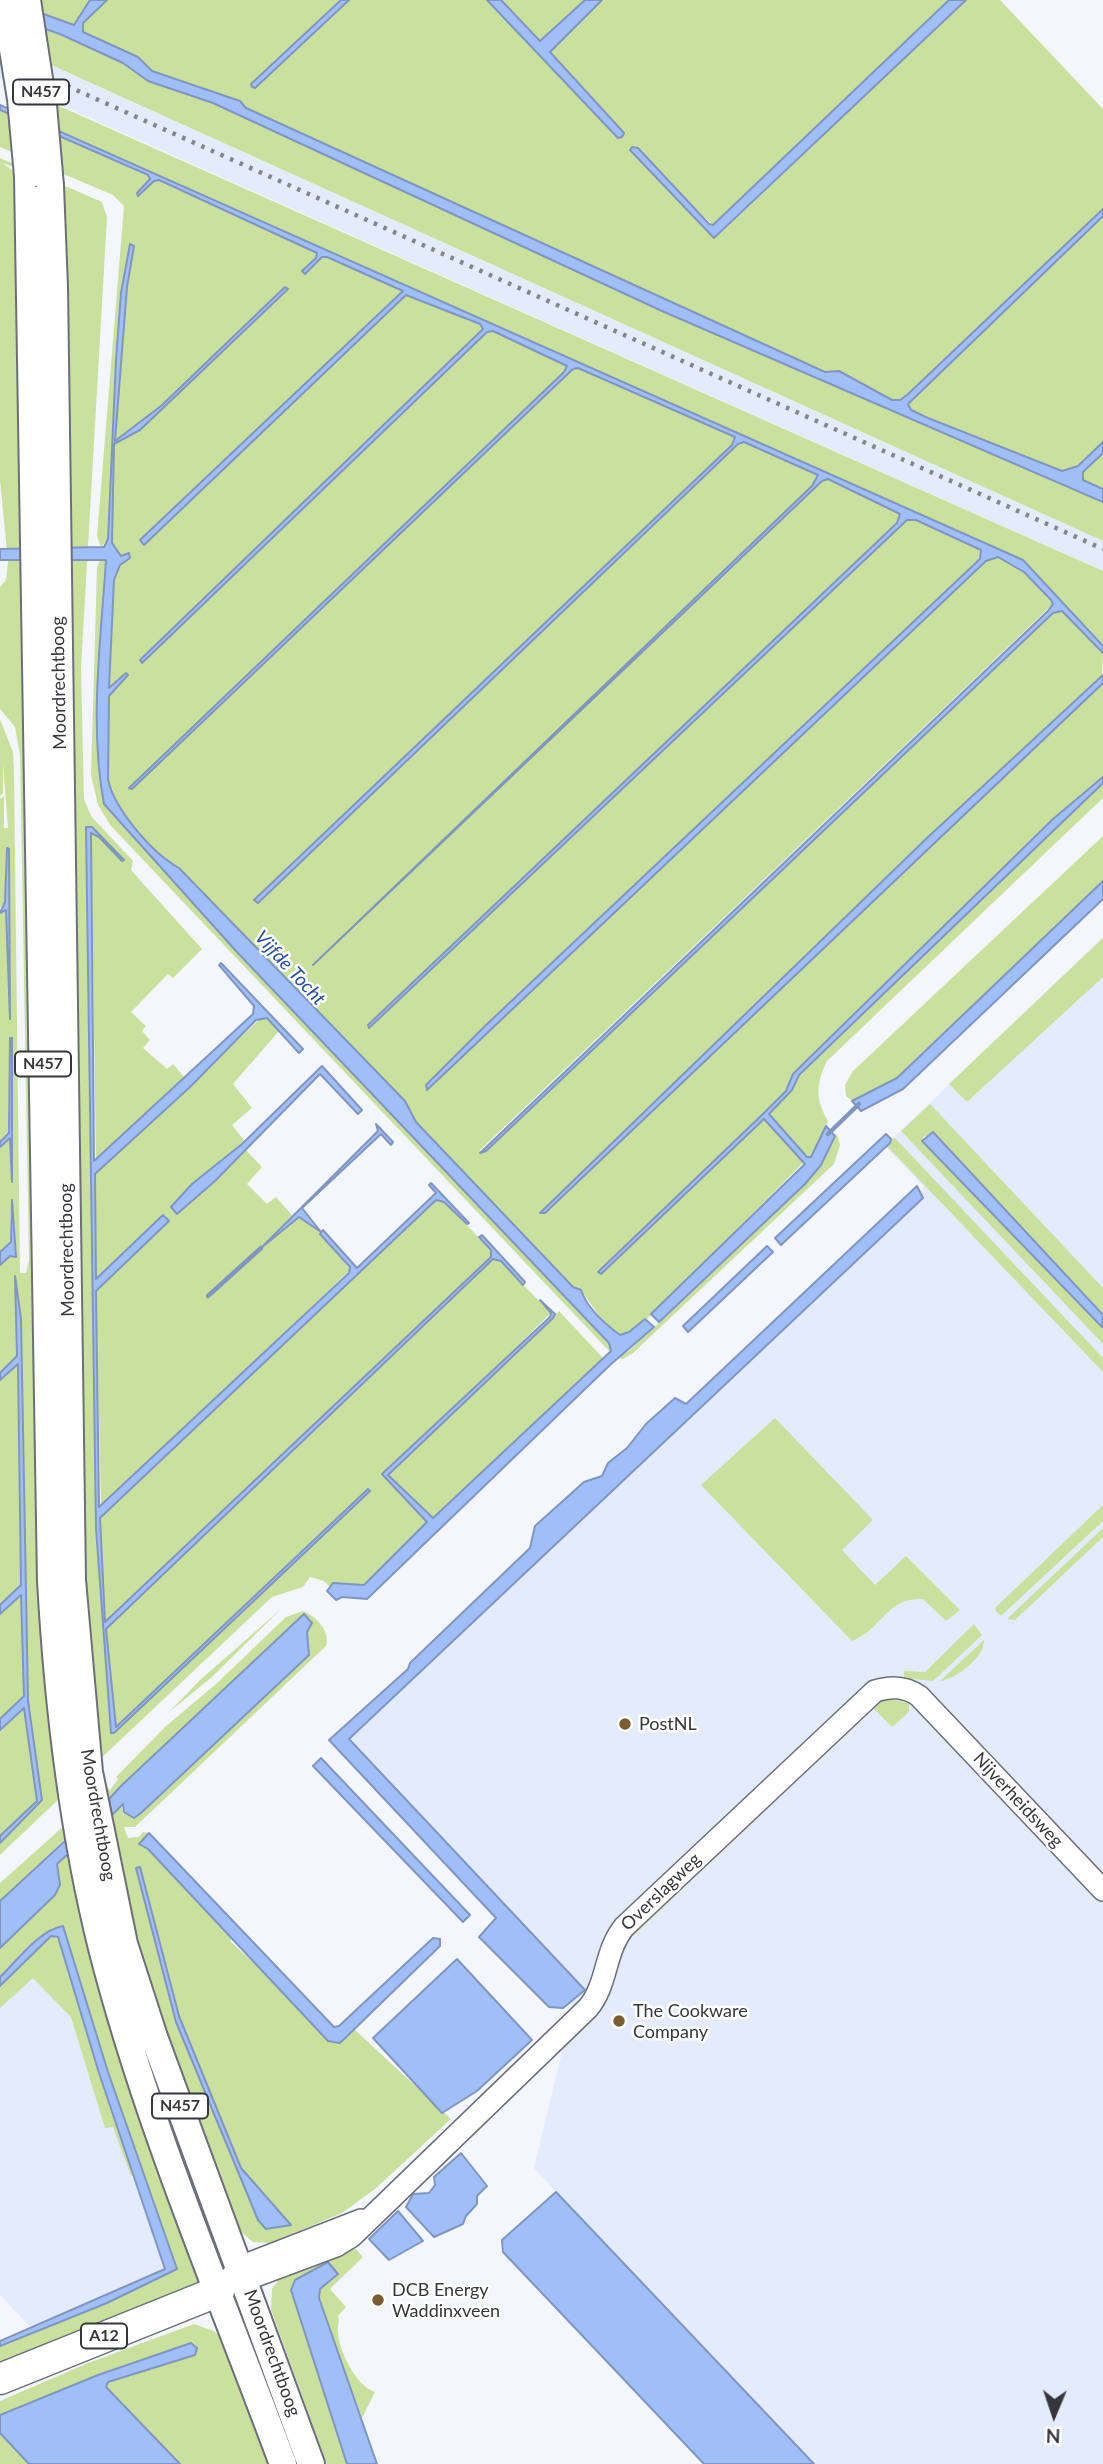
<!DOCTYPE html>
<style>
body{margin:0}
#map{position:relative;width:1103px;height:2464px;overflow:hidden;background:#f3f6fd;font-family:Lato,sans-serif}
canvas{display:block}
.north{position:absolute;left:1019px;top:2380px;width:70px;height:70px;-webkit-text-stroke:5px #fff;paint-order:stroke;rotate:182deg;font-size:19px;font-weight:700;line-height:28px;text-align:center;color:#35373c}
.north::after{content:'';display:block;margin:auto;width:24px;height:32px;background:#35373c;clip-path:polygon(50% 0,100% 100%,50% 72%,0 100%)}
</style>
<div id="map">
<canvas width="1103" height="2464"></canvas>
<div class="north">N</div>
</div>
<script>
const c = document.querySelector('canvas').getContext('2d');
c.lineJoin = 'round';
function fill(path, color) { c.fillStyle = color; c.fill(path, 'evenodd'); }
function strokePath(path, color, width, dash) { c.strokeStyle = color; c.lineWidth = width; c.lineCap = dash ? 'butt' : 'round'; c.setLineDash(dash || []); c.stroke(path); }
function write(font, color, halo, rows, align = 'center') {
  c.font = font + ' Lato,sans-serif'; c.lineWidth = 5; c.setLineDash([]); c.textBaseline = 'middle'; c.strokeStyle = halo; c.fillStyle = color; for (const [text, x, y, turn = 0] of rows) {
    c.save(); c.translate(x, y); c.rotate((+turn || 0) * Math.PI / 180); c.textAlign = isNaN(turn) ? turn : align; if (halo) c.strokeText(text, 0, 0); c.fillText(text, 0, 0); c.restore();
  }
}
fill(new Path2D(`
 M0,42L1103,541V571L0,78Z
 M1103,937V2464H808L534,2168L573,2006L564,1992L335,1742L685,1408L924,1187L885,1146Z
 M54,1931L172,2268L32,2329L0,2295V1983Z`), '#e3ebfd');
fill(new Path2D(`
 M41,0H90L91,3L74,25L44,15Z
 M107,0H341L251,84L255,88L349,0H487L618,138L550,52L602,0H949L713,225L630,150L720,234L966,0H1000L1103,109V209L907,395L900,400H892L839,371L825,372L246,108L240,101L152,71L137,57L83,32V23Z
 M501,0H585L539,41Z
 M45,29L123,63L148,81L213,103L662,311L1103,502V541L49,64Z
 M57,105L1103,571V646L1023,560L60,132Z
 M0,110L8,114L12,152L0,147Z
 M59,136L317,253L316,258L302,271L304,273L322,257H327L403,292L141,541L289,407L406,294L480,325L483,329L140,660L487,332L493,331L567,366L564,372L129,788L573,369L578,368L735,437L732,445L258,902L738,444L744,442L818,475L812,486L313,965L822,481L828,479L900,513L897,523L368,1025L369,1028L907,520H916L981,550L980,559L485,1026L426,1085L427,1090L986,561L998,557L1024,572L1053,604L479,1151H486L1053,613L1062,611L1103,653L1102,676L927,838L545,1213L1103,683V777L1053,819L793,1074L786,1091L598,1272L601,1273L764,1119L805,1161L646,1320L623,1335C599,1331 593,1294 573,1288L416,1122L405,1101L179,868L158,866L609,1343L610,1352L111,826L98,805L91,775L97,568L101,557L106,560L99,677L101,791L117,801L108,779L109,696L128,675L126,674L109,689L114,579L120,565L130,558L121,556L112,543L114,444L140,430L285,287L161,406L115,441L127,287L134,246L129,247L116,360L108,539L101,547L97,536L124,206L113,195L61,173Z
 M0,158L12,163L13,167L2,163L15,172L61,1797L0,1855V1843L42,1800L28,1701L21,1319L15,1277L17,1356L0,1373V1265L10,1256L16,1257L10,1207L11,1242L0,1252V1147L10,1137V1181V1038L9,1133L0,1142V913L6,910V849L5,902L0,908V799L4,796V828H8L3,764V793L0,796V719L13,752L14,772L20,1273H26L29,1260L20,756L15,727L0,709V587L6,580L8,562L0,480Z
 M63,185L102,202L107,217L81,668L84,799L91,816L133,861L131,870L202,949L173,978L168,974L131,1012L146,1026L142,1031L150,1040L143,1048L167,1069L173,1064L185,1078L96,1163L91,833L99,837L122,861L92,827L86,828L96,1528L111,1733L369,1490L367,1489L115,1727L106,1629L493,1259L500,1261L551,1313L384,1477L427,1522L364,1585L333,1584L330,1587L324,1581L310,1577L303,1587L272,1597L96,1763L85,1658L69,723L74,666Z
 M1103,216V442L1078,466L1062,471L911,410L909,400Z
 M1103,453V489L1083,480V472Z
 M1103,782V798L827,1061C816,1084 815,1099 828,1121L811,1157H807L768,1115L792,1090L799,1075Z
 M1103,836V881L897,1078L852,1101L846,1096L845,1085L853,1071Z
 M1103,938V977L967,1102L949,1084Z
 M262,1017L267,1018L279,1031L233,1084L252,1108L232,1125L244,1140L196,1196L245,1149L262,1167L247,1184L267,1204L276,1197L292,1215L263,1246L300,1217L322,1232L350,1270L101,1508L96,1291L169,1221L163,1216L96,1280L95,1174Z
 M930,1104L1103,1288V1315L933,1133L923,1137L922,1141L1103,1326V1344L901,1131Z
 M837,1134L840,1145L834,1164L633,1353L623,1359L617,1358L629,1351L805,1184L821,1165Z
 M894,1137L1103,1358V1372L887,1146Z
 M436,1200L444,1202L491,1250V1257L105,1623L100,1519Z
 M559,1311L604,1359L433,1518L387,1475Z
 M18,1363L21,1585L0,1605V1380Z
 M775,1418L873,1520L842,1550L875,1585L906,1556L960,1610L946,1621L923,1599C885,1598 884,1628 852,1641L701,1485Z
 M1103,1505V1521L1001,1616L995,1610L996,1607Z
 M1103,1528V1537L1015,1620L1007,1619Z
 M21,1594L24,1696L0,1719V1614Z
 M281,1609L212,1677L168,1713L200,1680Z
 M303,1611C316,1616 331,1632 326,1646L135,1827H124L128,1838L139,1837L143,1832L149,1833L139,1844L148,1849L231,1937V1942L340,2043L354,2029L451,2119L375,2189L342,2213L270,2243L253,2242L236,2228L159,2027L105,1821L122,1806L124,1817V1812L130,1815L157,1799L308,1655L307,1632L102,1803L100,1792L106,1786L110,1790L118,1779L116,1777L165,1727L216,1684L286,1617ZM136,1868L179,2017L241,2168L282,2214L258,2220L176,2022Z
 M974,1624L982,1635L933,1681L904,1678V1671L925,1672Z
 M984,1640C985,1657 956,1679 940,1681Z
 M888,1699L909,1703V1712L892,1727L873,1708L633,1936L630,1933L877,1702Z
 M24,1707L37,1801L0,1836V1730Z
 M65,1825L66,1838L0,1901V1883Z
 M68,1854L207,2282L0,2365V2346L107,2303L177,2269L108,2072L63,1926L53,1928L0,1977V1948L55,1895L60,1885L57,1864Z
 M51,1936L59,1940L99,2073L135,2175L131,2176L113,2127L105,2128L71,2017L33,1978L0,2008V1986Z
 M347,2246L356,2249L363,2257L330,2289L346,2307L338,2316C340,2322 337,2326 338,2332C339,2351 356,2386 375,2392L362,2418L318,2298L320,2289L335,2278L337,2270L291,2290L347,2464H327L271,2310L272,2289L281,2276Z
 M194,2324L214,2331L228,2345L274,2464H180L106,2387L107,2382L191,2343L98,2375L0,2415V2401L88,2363Z
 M0,2433L29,2464H0Z`), '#cae19e');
const water = new Path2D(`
 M5,0L74,25L90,0H107L83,23V32L138,57L152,71L240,101L246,108L825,372L839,371L892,400H900L907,395L1103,209V216L908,404L911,410L928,418L1062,471L1078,466L1103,442V453L1083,472V480L1103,489V502L662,311L213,103L148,81L123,63L62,35L0,12Z
 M341,0H349L255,88L252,87L251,84Z
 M487,0H501L540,41L585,0H602L550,52L624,133L622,137L618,138Z
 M949,0H966L714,238L630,150L632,147L638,148L709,224L713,225Z
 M0,105L1023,560L1103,646V653L1062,611L1053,613L486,1151L480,1153L1048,611L1053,604L1051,600L1024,572L998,557L986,561L427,1090L426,1085L485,1026L980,559L981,550L916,520H907L369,1028L368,1025L897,523L900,514L828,479L822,481L313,965L812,486L818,475L744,442L738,444L258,903L254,900L732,445L735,437L578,368L573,369L132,789L129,788L564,372L567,366L493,331L487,332L142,663L140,660L483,329L480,324L406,295L144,545L140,540L403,291L327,257H322L305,274L302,271L316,258L317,253L159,180L154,181L138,196L137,193L150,179L148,175L0,110Z
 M130,244L134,246L127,287L115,441L161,406L285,287L288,289L140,430L114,444L112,543L121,556L129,553L130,558L120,565L114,580L109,688L126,673L128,675L109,696L108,779C114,809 152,853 179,868L405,1101L416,1122L573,1287L581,1290C587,1308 605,1324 620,1335L629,1332L645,1319L654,1327L610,1365L367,1599L342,1597L336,1600L327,1591L333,1583L364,1585L427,1522L382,1474L550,1317L551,1313L540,1300L555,1314L553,1318L388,1475L433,1518L611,1351L609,1343L236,951L104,804C89,725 101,639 106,560H0V549L104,547L108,539L116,360L121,293Z
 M1103,675V683L545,1213H540L927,838Z
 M1103,777V783L799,1075L792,1090L769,1114L807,1157H811L826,1126L835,1136L821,1165L805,1184L659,1322L651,1314L805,1164L764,1119L601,1274L598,1272L764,1113L786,1091L793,1074L1053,819Z
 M86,827H92L124,860L122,861L99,837L91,833L94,1161L253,1014L254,1006L219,965L221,963L303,1049L299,1053L267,1018L256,1020L190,1087L95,1174L96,1279L163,1215L169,1221L96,1291L99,1507L349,1273L350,1267L320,1234L323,1230L357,1268L436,1193L429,1185L431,1183L469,1223L467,1224L444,1202L436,1200L100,1518L105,1622L491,1257V1250L479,1237L482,1235L525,1282L523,1285L501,1261L493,1259L106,1629L116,1727L368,1489L370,1491L114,1733H111L96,1528Z
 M7,848L9,849L10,1019L6,910L0,913L5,902Z
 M1103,881V899L903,1089L861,1111L852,1101L897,1078Z
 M10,1038H12V1182L10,1138L0,1147V1142L9,1133Z
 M322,1066L362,1110L358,1114L320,1074L215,1181L177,1214L171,1207L192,1184L242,1144Z
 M376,1124L393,1142L391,1145L381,1134L302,1208L321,1232L299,1217L261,1248L378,1131Z
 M933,1132L1103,1315L1102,1327L922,1141Z
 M886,1134L891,1139L890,1143L781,1245L775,1238Z
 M917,1186L923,1198L349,1739L585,1990L563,2008L549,2007L479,1937L496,1918L329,1740L408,1669L410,1663L530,1548L535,1526L584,1482L602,1476L608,1463L627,1448L646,1424L675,1398L686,1404Z
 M12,1200L16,1257L10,1256L0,1265V1252L11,1242Z
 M767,1246L773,1252L688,1332L683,1326Z
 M15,1276L21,1319L28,1701L42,1800L0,1843V1836L37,1801L24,1708L0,1730V1719L24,1696L21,1595L0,1614V1605L21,1585L18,1364L0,1380V1373L17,1356Z
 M304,1614L312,1623L307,1632L309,1655L141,1813L134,1818L124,1812L123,1804L112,1815L109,1799L121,1786Z
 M321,1758L470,1915L463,1922L313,1766Z
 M149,1833L334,2027L339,2026L433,1938L440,1939V1946L340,2043L328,2041L148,1849L139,1844Z
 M66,1840L68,1854L57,1864L60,1885L55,1895L0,1948V1901Z
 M140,1867L179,2016L241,2168L291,2225L266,2229L258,2220L176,2022L136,1868Z
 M63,1926L108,2072L177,2269L107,2303L0,2346V2341L165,2269L99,2073L58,1937L51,1936L0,1986V1977C17,1961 39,1930 63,1926Z
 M457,1959L532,2040L477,2091L442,2113L373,2038Z
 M461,2153L487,2186L477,2196V2204L466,2216L463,2224L434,2237L406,2207L413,2194L429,2193L435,2185L434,2177Z
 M556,2192L814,2464H704L503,2252L502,2240Z
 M398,2211L423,2241L389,2260L369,2239Z
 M328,2262L338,2274L320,2289L319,2298L377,2464H347L291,2290L295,2280Z
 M191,2343L197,2348L195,2355L108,2382L106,2387L180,2464H29L0,2433V2415L98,2375Z`);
fill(water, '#a0bff8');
strokePath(water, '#8096c0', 2);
strokePath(new Path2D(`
 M828,1134L859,1104
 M208,1296L261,1248`), '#8096c0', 4.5);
const tertiary = new Path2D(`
 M229,2279L240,2267L361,2220
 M245,2280L336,2246L352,2236L588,2008C608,1984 604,1952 624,1927L875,1691C891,1686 905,1686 919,1696L1103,1890`);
const primary = new Path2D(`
 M28,176L51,1581C58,1706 72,1828 102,1948C147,2124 220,2294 283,2464
 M50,186L54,287L72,1580L89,1772L124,1944L154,2037L311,2464`);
const motorway = new Path2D(`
 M0,2379L219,2291`);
strokePath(tertiary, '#6c6f7a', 24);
strokePath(primary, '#6c6f7a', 30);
strokePath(motorway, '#6c6f7a', 33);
strokePath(tertiary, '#fff', 21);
strokePath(primary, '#fff', 26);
strokePath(motorway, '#fff', 30);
strokePath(new Path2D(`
 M0,56L1103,549`), '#82858b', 4.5, [3.5, 7]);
const primaryBridge = new Path2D(`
 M5,0L21,99L28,176
 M27,0L43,105L50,186`);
strokePath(primaryBridge, '#6c6f7a', 30, []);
strokePath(primaryBridge, '#fff', 26);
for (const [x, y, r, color] of [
 [625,1724,7,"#7a5e31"],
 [619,2021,7,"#7a5e31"],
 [378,2300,7,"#7a5e31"]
]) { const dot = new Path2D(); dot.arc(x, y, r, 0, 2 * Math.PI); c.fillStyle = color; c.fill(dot); strokePath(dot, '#fff', 2.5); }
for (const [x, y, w] of [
 [41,92,56],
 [43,1064,56],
 [180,2106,56],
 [104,2336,46]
]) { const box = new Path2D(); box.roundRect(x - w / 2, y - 12.5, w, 25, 5); c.fillStyle = '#fff'; c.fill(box); strokePath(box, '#35373c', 2); }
write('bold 16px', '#35373c', null, [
 ["N457",41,92],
 ["N457",43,1064],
 ["N457",180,2106],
 ["A12",104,2336]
]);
write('18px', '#35373c', '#fff', [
 ["Moordrechtboog",59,683,-91],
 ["Moordrechtboog",67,1250,-91],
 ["Nijverheidsweg",1018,1800,47],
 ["Moordrechtboog",98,1815,80],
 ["Overslagweg",661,1892,-44],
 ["Moordrechtboog",272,2353,70]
]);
write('18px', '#35373c', '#fff', [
 ["PostNL",639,1724],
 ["The Cookware",633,2011],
 ["Company",633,2032],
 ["DCB Energy",392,2290],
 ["Waddinxveen",392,2311]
], 'left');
write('italic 19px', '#274fa0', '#fff', [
 ["Vijfde Tocht",290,968,47]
]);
</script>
